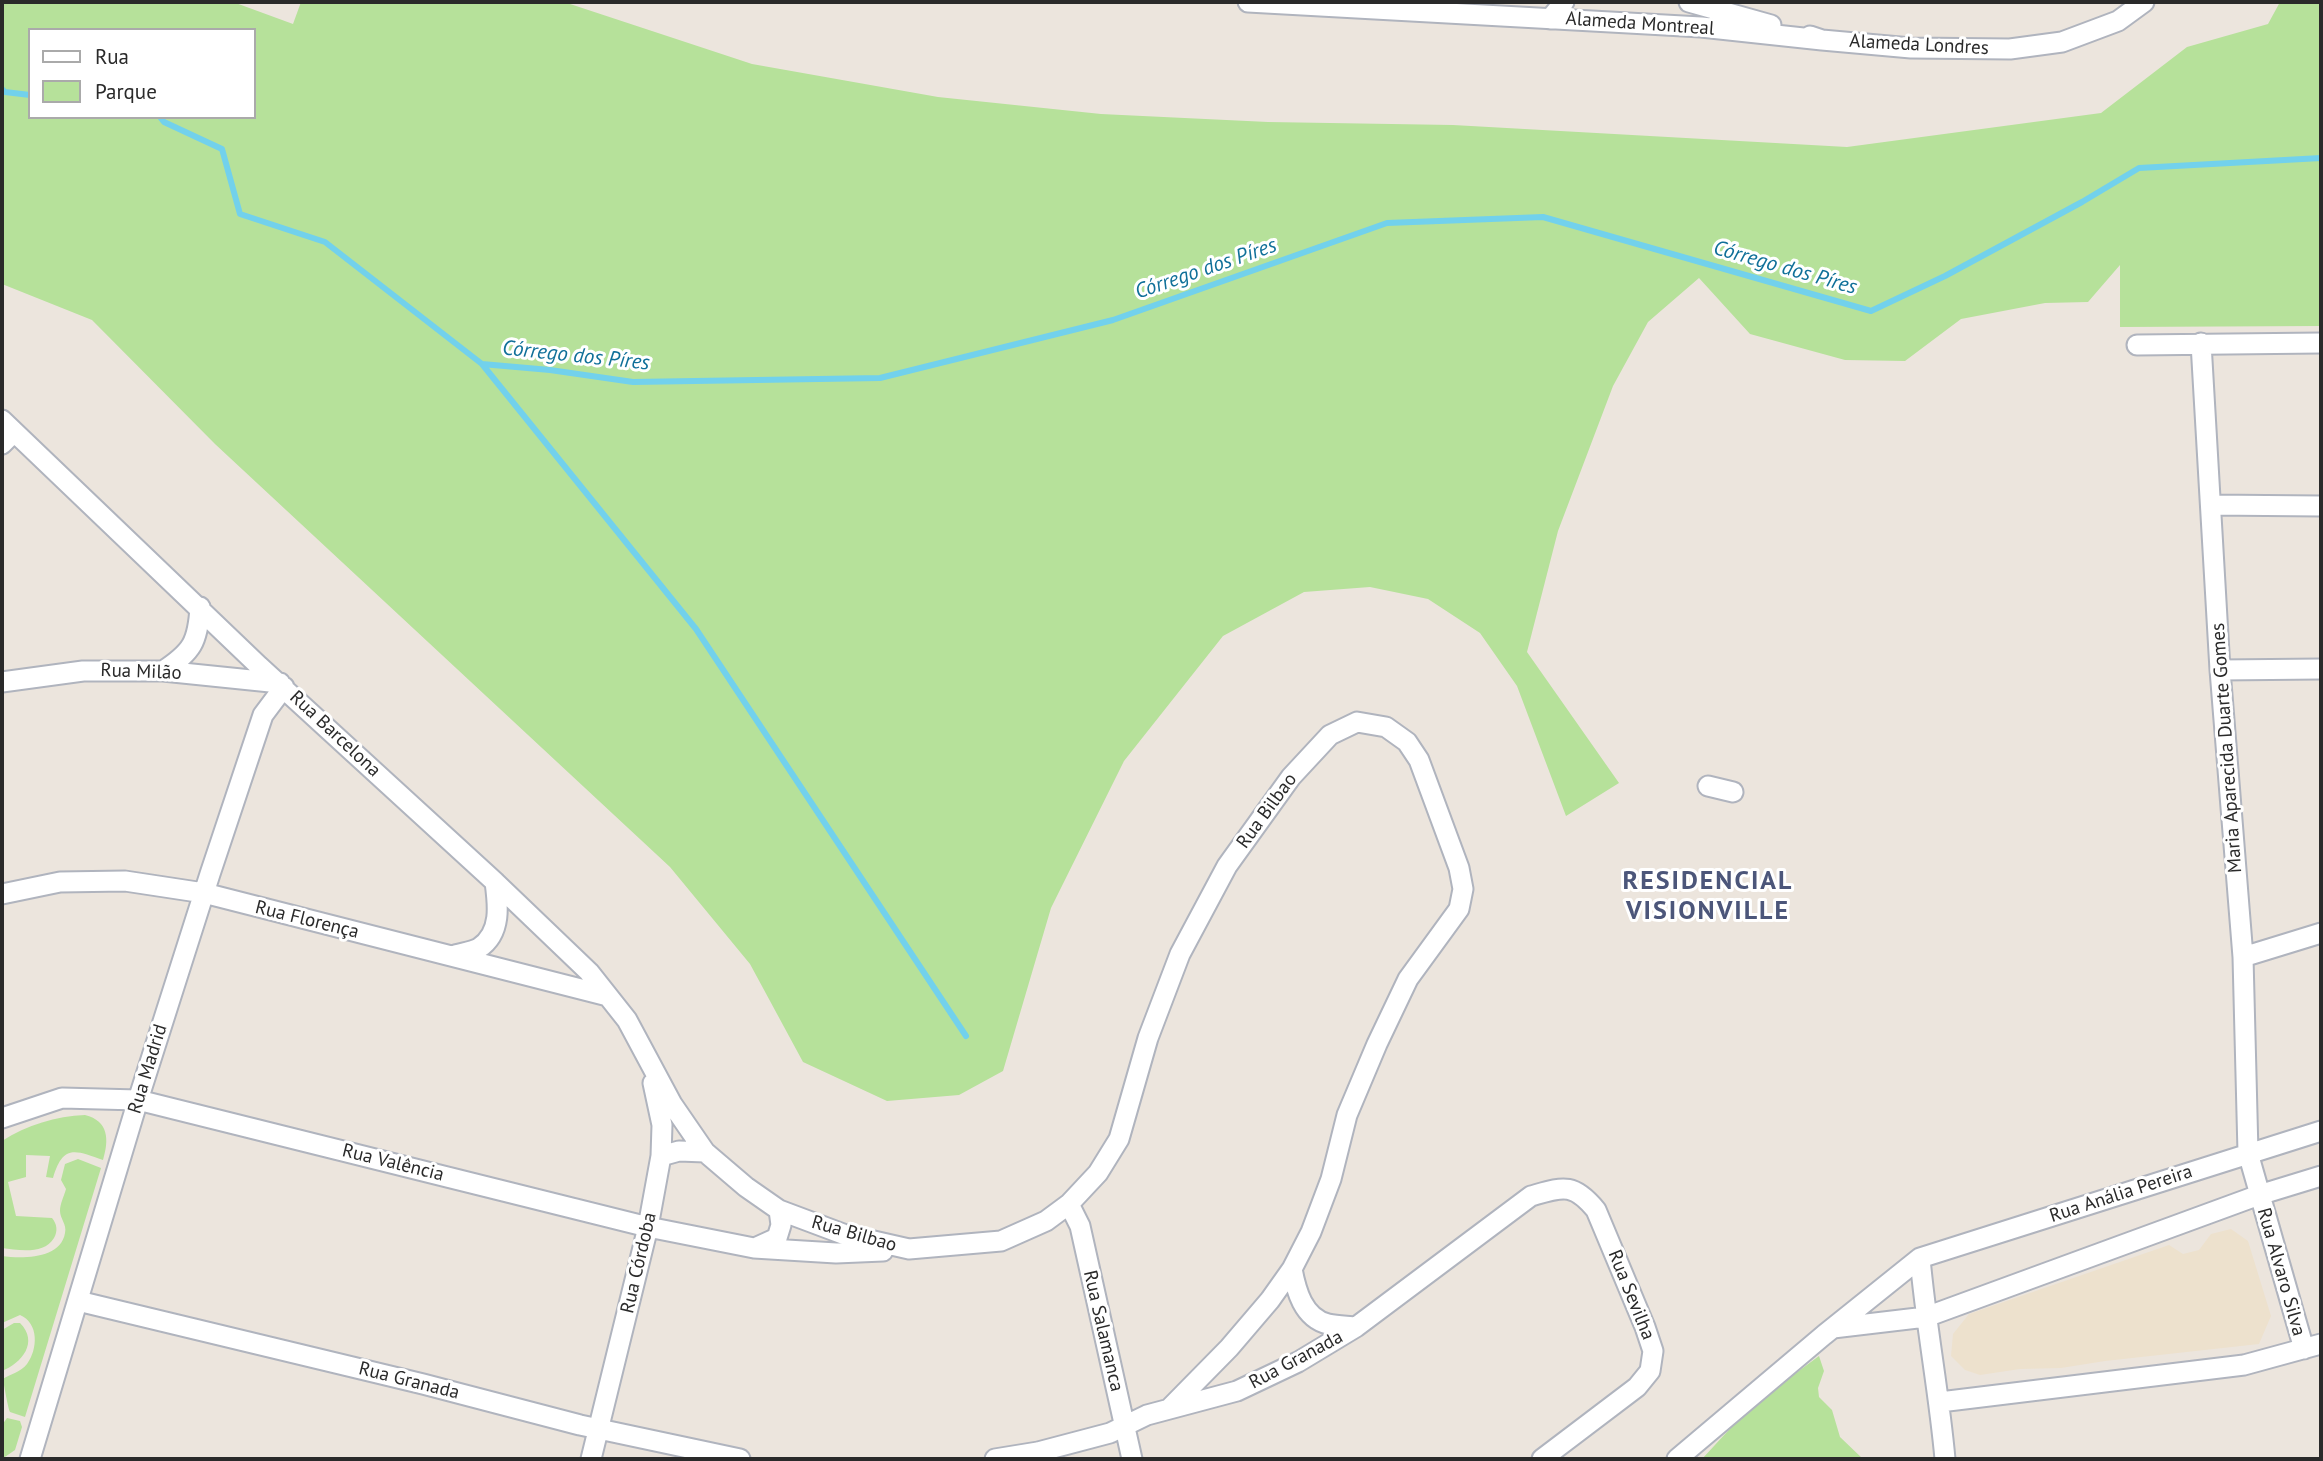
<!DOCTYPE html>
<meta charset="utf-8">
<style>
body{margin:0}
#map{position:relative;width:2323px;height:1461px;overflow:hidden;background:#ece5dd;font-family:"PT Sans",sans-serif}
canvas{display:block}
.frame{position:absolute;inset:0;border:4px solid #2a2a2a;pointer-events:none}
.legend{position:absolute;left:28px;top:28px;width:228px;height:91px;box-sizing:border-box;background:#fff;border:2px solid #aaa;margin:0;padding:9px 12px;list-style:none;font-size:21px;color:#2a2a2a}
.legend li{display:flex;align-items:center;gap:14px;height:35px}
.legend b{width:35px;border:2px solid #aaa}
</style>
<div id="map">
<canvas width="2323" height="1461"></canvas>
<div class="frame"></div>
<ul class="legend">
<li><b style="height:9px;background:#fff"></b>Rua</li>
<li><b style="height:19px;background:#b6e19a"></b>Parque</li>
</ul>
</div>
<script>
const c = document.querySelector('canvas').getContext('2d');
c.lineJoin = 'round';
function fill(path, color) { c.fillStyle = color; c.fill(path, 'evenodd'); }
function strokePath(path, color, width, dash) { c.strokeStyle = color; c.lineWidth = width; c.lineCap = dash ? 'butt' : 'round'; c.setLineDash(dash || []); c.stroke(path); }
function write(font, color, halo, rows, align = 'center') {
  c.font = font + ' "PT Sans",sans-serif'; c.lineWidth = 6; c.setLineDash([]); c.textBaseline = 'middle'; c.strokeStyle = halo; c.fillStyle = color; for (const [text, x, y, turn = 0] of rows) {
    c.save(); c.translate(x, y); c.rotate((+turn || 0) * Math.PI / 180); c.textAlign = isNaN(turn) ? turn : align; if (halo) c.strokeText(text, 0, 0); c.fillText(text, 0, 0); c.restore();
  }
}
fill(new Path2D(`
 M2231,1229L2248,1241L2271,1316L2259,1344L2105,1361L2061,1368L2020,1369L1980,1375L1965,1370L1951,1356L1953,1334L1969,1314L2169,1245L2183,1254L2199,1250L2211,1234Z`), '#ede1cd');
fill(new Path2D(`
 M2,2H233L293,24L301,2H564L752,64L938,97L1101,114L1268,122L1453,125L1847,147L2101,113L2187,47L2268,24L2280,2H2321V326L2120,327V265L2088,302L2045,303L1961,319L1905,361L1845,360L1750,334L1699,278L1648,322L1613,386L1558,531L1527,652L1619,783L1566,816L1517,686L1480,633L1428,599L1370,587L1304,592L1223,636L1124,761L1051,908L1003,1071L959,1095L887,1101L803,1062L750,964L670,867L215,444L92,320L2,284ZM30,30H254V117H30Z
 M85,1115C109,1121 109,1140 103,1160C75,1150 63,1144 53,1178L46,1177L50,1156L26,1155V1177L8,1182L16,1216L52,1218C57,1224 58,1231 54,1238C44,1255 18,1250 2,1248V1141C27,1125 56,1116 85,1115Z
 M78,1159L101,1168L25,1417L10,1412C8,1408 4,1385 3,1379C10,1374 21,1372 27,1364C38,1349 39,1323 20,1315L2,1323V1256C22,1259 61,1259 65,1233C67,1224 60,1219 60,1211C60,1204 64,1196 66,1189L61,1180L65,1164Z
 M14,1323H20C39,1342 22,1363 2,1371V1330Z
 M1819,1356L1824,1371L1818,1388L1819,1397L1832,1410L1840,1437L1863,1459H1702L1750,1407Z
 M7,1418L20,1421L22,1427L15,1450L2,1459V1425Z`), '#b6e19a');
strokePath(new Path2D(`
 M2,89L5,92L30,95
 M160,117L164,122L222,149L240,214L325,242L482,364L550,370L633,382L880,378L1113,320L1387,223L1543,217L1871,311L1945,276L2082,202L2139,168L2321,158
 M482,364L696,629L966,1036`), '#72d1ec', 6);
const minor = new Path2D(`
 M1248,2L1701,27L1822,40
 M1689,2L1771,25
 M1550,19L1564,2
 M1810,36L1822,40L1911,48L2010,49L2062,42L2118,21L2144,2
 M2201,343L2220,670L2243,957L2248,1153L2304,1349
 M2137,345L2321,343
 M2,420L259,666L495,882L589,972L627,1020L672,1104L705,1152L746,1187L779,1210L843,1234L909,1249L1001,1241L1046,1221L1069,1204L1098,1173L1119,1139L1148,1038L1180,954L1227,866L1291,777L1330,735L1357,722L1386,727L1407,742L1419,760L1459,868L1463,889L1459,909L1408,979L1377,1044L1347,1115L1331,1179L1311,1232L1292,1269L1270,1300L1229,1348L1170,1408
 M2,444L14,432
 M2211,505L2321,506
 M2220,670L2321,669
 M163,671C192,652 198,642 200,607
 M2,682L83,671H163L280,683
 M1708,786L1733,792
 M2,894L60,882L125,881L204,893L608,996
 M452,956C460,953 472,952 479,948C502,933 498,904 495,882
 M2243,957L2321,933
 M2,1118L62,1098L138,1100L648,1227L754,1248L836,1253L883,1251
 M661,1156L679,1151L705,1152
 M1069,1204L1080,1226L1132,1459
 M755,1248L777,1238L781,1225L779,1210
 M1920,1258C1926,1326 1939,1392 1945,1459
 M1292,1269C1296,1290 1303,1318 1328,1324C1337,1326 1347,1326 1356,1327
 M78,1301L423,1384L580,1425L740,1459
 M1833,1328L1926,1317L2259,1195L2321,1176
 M1940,1402L2244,1365L2321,1344
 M30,1459L138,1100L210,874L263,715L284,687
 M591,1459L648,1227L661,1156L662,1125L653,1083
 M995,1459L1038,1452L1110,1433L1147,1415L1237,1391L1298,1362L1356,1327L1531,1196C1563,1187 1573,1182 1596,1210L1645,1327L1653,1351L1650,1371L1637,1387L1542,1459
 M1677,1459L1824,1335L1920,1258L2321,1131`);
strokePath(minor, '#b0b4be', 23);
strokePath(minor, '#fff', 19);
write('19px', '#2a2a2a', '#fff', [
 ["Alameda Montreal",1640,24,4],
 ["Alameda Londres",1919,45,3],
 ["Rua Milão",141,672,2],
 ["Rua Barcelona",335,734,43],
 ["Maria Aparecida Duarte Gomes",2227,748,-94],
 ["Rua Bilbao",1267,811,-54],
 ["Rua Florença",307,920,14],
 ["Rua Madrid",148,1069,-73],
 ["Rua Valência",393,1163,14],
 ["Rua Anália Pereira",2121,1194,-18],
 ["Rua Bilbao",854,1234,16],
 ["Rua Córdoba",639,1263,-77],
 ["Rua Alvaro Silva",2281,1272,74],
 ["Rua Sevilha",1631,1295,68],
 ["Rua Salamanca",1103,1331,77],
 ["Rua Granada",1296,1360,-28],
 ["Rua Granada",409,1381,14]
]);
write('italic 21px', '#107099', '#fff', [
 ["Córrego dos Píres",1785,268,16],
 ["Córrego dos Píres",1206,269,-19],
 ["Córrego dos Píres",576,356,6]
]);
c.letterSpacing = '2px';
write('bold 26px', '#4c567a', '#fff', [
 ["RESIDENCIAL",1708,882],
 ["VISIONVILLE",1708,912]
]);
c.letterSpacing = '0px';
</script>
